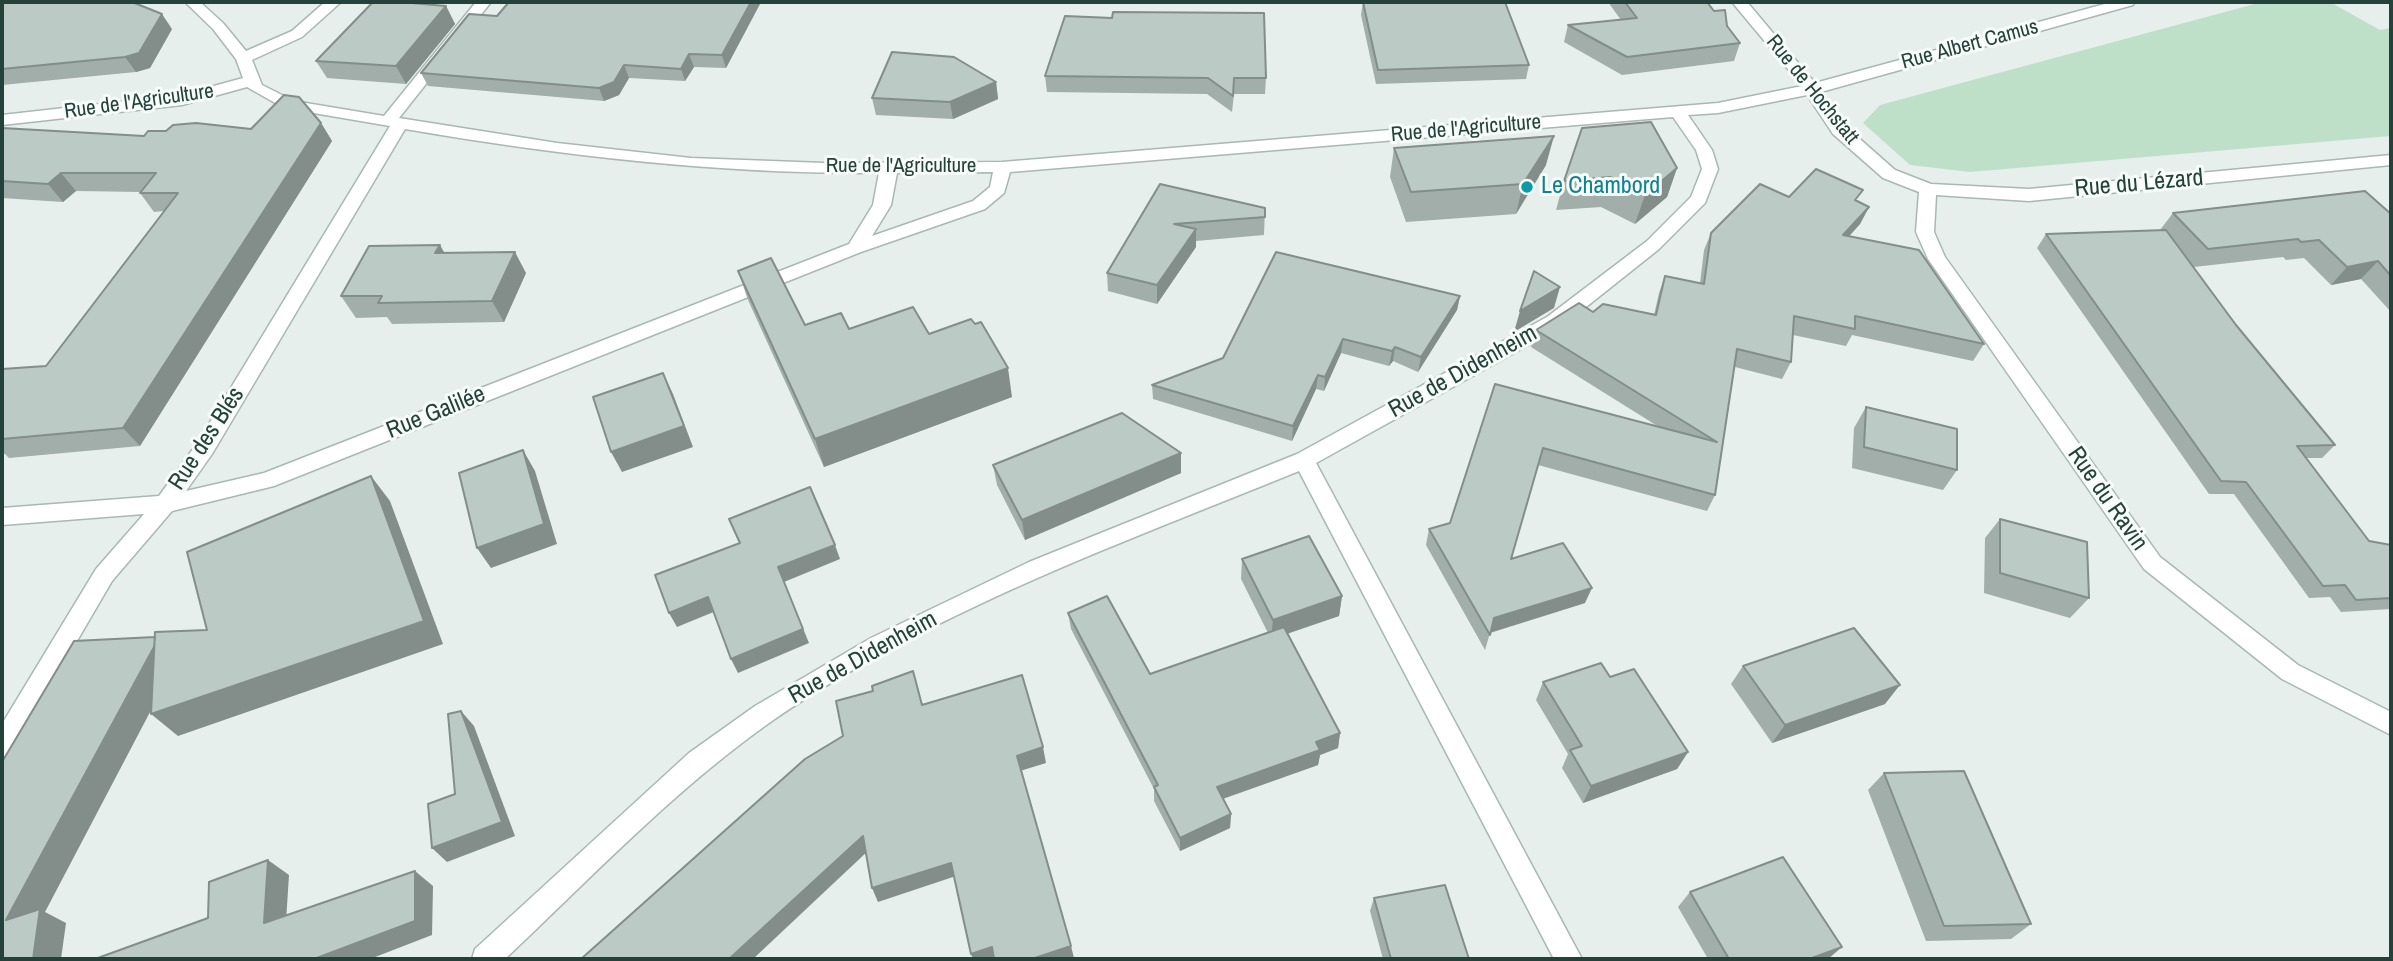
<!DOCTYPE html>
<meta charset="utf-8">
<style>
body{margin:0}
#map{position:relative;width:2393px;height:961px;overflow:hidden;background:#e6efeb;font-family:"Archivo Narrow",sans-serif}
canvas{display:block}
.frame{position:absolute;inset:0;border:4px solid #24423a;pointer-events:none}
</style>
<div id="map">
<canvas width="2393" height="961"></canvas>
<div class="frame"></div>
</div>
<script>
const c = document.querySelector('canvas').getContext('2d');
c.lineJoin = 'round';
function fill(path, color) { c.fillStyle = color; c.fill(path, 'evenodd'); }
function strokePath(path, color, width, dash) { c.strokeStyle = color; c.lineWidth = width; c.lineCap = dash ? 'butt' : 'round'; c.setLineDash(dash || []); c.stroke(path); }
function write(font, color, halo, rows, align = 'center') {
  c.font = font + ' "Archivo Narrow",sans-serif'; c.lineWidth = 6; c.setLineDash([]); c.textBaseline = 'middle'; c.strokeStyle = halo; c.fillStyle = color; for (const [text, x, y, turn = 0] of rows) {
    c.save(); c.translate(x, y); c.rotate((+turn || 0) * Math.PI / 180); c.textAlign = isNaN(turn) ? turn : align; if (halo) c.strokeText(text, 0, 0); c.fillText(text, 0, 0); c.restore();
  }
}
fill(new Path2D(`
 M2262,2H2330L2380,30L2391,28V136L1970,172L1910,165L1863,123L1880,105Z`), '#bfe0c8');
const minor = new Path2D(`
 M185,2H200L223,23L246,51L292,31L325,2H341L302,37L252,60L262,85L294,101L384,116L476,2H491L399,118L557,143L691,158L824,163L1002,162L1718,103L1802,86L1732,2H1747L1815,83L2112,2H2135L2133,5L1821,92L1845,126L1895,170L1931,184L2029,189L2391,155V165L2029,201L1936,195L1934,232L1945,257L2160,557L2298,665L2391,712V735L2282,679L2144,569L1928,259L1916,232L1919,192L1883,178L1833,134L1807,95L1718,113L1688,115L1712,150L1718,169L1705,203L1659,249L1561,327L1316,463L1582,959H1554L1299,471C1122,543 927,613 769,723C673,791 590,879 505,959H472L475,949L689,753L755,706L871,638L1029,562L1297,454L1547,317L1647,241L1691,197L1702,169L1696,150L1673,117L1010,172L1004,193L985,209L861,252L274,486L172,511L112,581L11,754L2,757V724L96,569L144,514L2,525V508L159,496L198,442L390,126L284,108L247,87L182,105L2,125V115L181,95L243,78L236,59L213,29ZM405,129C563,156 719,174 879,173L873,205L849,244L264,473L186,491L212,454ZM993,172L990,187L973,201L872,236L891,205L897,173Z`);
strokePath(minor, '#a8b8b2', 3);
fill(minor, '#fff');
fill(new Path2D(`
 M2,2L172,29L150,68L136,72L2,85Z
 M509,2H761L726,68L694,67L685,81L629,78L619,95L604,101L428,86L421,73L497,16Z
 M1363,2L1529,65L1526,79L1376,84L1361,15Z
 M1608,2H1707L1740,43L1734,61L1622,75L1564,42L1568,25L1621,20Z
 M446,6L455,24L406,84L327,78L316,61Z
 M1045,76L1266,78L1265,94H1234L1232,112L1207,94L1047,92Z
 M996,82L998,99L953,119L876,115L872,98Z
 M321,123L332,141L140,446L9,458L5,454H2V369L46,366L164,211L154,212L140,193L142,192L76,191L63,202L2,198V128L144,136Z
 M1394,148L1546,165L1516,214L1406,222L1390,177Z
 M1677,168L1667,197L1635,224L1601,207L1556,210L1564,181Z
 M1160,184L1265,208L1264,235L1196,241V247L1157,304L1108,291L1107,273Z
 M1789,197L1858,201L1869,207L1860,224L1849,236L1984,344L1973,361L1852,335L1846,346L1793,335L1791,362L1782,379L1735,367L1715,495L1707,511L1538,465L1511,559L1585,603L1490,633L1485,650L1426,545L1429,529L1450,523L1495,384L1659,427L1531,347L1536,330L1593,312L1654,315L1659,293L1665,276L1700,283L1704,250L1711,233Z
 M2173,213L2391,214V312L2361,279L2331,285L2304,258L2286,260L2283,257L2194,267L2236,325L2335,445L2322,458H2306L2369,541L2391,545V609L2341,612L2330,597L2309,598L2234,494H2209L2037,248L2046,234L2160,230Z
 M445,253L526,273L504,322L392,324L387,317L356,318L341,296Z
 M738,271L805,325L929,334L1012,397L824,467L748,300Z
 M1460,296L1457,310L1418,372L1393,361L1389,366L1341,353L1324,391L1316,389L1292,441L1153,399L1152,385Z
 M1866,407L1957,470L1943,490L1852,468L1854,428Z
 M1181,453V473L1025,540L997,485L993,465Z
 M2000,519L2089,598L2070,618L1984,593L1985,538Z
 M1242,559L1342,596L1339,616L1287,634L1340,733L1338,748L1320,755L1318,765L1223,799L1231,814L1230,828L1180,851L1154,801V789L1071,629L1068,613L1150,674L1268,633L1241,579Z
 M1743,666L1885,704L1772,743L1731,684Z
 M1610,677L1688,752L1677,769L1583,803L1562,768L1568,754L1536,700L1543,682Z
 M1884,773L2031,924L2011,939L1926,941L1868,790Z
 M1690,892L1828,959H1708L1678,907Z
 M1374,898L1469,959H1383L1370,911Z`), '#a1aea9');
fill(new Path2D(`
 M751,2H761L726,68L722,55Z
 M446,6L455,24L406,84L396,66Z
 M162,14L172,29L150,68L136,72L125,57Z
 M689,54L694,67L685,81L681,69Z
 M624,65L629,78L619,95L604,101L599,88Z
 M996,82L998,99L953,119L950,102Z
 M321,123L332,141L140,446L123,428Z
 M1554,136L1546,165L1516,214L1523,184Z
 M1677,168L1667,197L1635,224L1645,195Z
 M61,173L76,191L63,202L48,184Z
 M1869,207L1860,224L1835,252L1843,235Z
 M1196,229V247L1157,304V285Z
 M440,245L452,266L435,253Z
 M515,252L526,273L504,322L492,301Z
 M2378,261L2361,279L2331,285L2347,267Z
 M1560,287L1554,308L1514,332L1520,311Z
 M1460,296L1457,310L1418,372L1421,357Z
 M1343,339L1341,353L1324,391L1325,377Z
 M1395,347L1393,361L1389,366L1392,351Z
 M1008,368L1012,397L824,467L815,439Z
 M663,373L673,394L693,447L622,472L611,452Z
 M1318,375L1316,389L1292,441L1293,426Z
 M523,450L535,471L557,544L491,568L477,548Z
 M1181,453V473L1025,540L1022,520Z
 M371,476L390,501L443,644L178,736L151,714Z
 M835,545L840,559L784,582L809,643L738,673L731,659L778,567Z
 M1592,588L1585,603L1489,633L1494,618Z
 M1342,596L1339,616L1271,639L1273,620Z
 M708,597L716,611L677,627L669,613Z
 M160,637L180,655L45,912L66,923L61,959H33L6,920Z
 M1900,685L1885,704L1772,743L1785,725Z
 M461,711L474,726L515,836L447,862L432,848L502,822Z
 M1340,733L1338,748L1320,755L1318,765L1216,801L1217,787L1316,742Z
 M1043,747L1046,763L1020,771L1017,756Z
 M1688,752L1677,769L1583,803L1591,786Z
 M1231,814L1230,828L1180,851V838Z
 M863,836L869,850L753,959H729Z
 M268,860L289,875L285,937L264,923Z
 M951,863L956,876L878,902L872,888Z
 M415,871L433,886L432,935L370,959H314Z
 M1071,946L1074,958L1072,959H1032Z
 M992,947L996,959H973L971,954Z
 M1842,947L1828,959H1810L1812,958Z`), '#838d89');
const building = new Path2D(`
 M2,2H132L162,14L139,53L125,57L2,69Z
 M373,2H400L446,6L396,66L316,61Z
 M509,2H751L722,55L689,54L681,69L624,65L614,82L599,88L421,73L469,14L497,16Z
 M1363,2H1505L1529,65L1378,70Z
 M1625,2H1707L1714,11L1725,10L1727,26L1740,43L1627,57L1568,25L1637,18Z
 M1113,12L1264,13L1266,78H1234L1233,96L1208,78L1045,76L1065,16L1112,18Z
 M892,52L954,57L996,82L950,102L872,98Z
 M284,95L299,97L321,123L123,428L2,439V369L46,366L178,193H140L156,173H61L48,184L2,181V128L144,136L148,131H166L173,125L196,123L251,129Z
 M1651,122L1677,168L1645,195L1610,177L1564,181L1582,128Z
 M1554,136L1523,184L1411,192L1394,148Z
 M1816,169L1863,190L1855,200L1869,207L1843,235L1919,250L1984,344L1855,316V329L1794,316L1791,362L1737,349L1715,495L1543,448L1511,559L1563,543L1592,588L1494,618L1490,635L1429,529L1450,523L1495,384L1717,442L1536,330L1579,303L1593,312L1603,304L1656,315L1665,276L1704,284L1711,233L1760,184L1789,197Z
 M1160,184L1265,208V217L1174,224L1196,229L1157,285L1107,273Z
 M2365,191L2391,214V276L2378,261L2347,267L2319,240L2301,242L2298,239L2208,249L2173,213Z
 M2166,230L2236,325L2335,445L2297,446L2369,541L2391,545V598L2356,600L2345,585L2323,586L2246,482L2221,481L2046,234Z
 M440,245L435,253L515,252L492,301L378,303L382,296H341L369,246Z
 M1276,252L1460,296L1421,357L1395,347L1392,351L1343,339L1325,377L1318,375L1293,426L1152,385L1223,358Z
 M771,258L805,325L841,313L849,329L913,307L929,334L971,319L975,324L981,322L1008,368L815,439L738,271Z
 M1534,271L1560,287L1520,311Z
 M663,373L684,426L611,452L593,397Z
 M1866,407L1957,429V470L1864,447Z
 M1122,413L1181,453L1022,520L993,465Z
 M523,450L544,524L477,548L459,473Z
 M371,476L424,621L151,714L155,632L207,630L187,552Z
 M810,487L835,545L778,567L803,629L731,659L708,597L669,613L655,575L740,543L729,519Z
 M2000,519L2087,542L2089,598L2000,573Z
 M1309,536L1342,596L1273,620L1242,559Z
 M1107,596L1150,674L1284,627L1340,733L1316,742L1320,750L1217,787L1231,814L1180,838L1154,787L1158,785L1068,613Z
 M1854,628L1900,685L1785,725L1743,666Z
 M155,637L154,647L6,920L40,909L33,959H2V762L74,641Z
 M1601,663L1610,677L1634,669L1688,752L1591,786L1570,750L1582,746L1543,682Z
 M913,671L922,705L1022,675L1043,747L1017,756L1071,946L1032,959H994L992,947L971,954L951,863L872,888L863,836L729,959H581L805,759L843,736L836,701L873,691L872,686Z
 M461,711L502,822L432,848L428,804L455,794L448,714Z
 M1964,771L2031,924L1944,926L1884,773Z
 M1783,857L1842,947L1812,958L1813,959H1729L1690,892Z
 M268,860L264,923L415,871V921L314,959H95L208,918L209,882Z
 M1445,885L1469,959H1391L1374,898Z`);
fill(building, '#bbcac4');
strokePath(building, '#838d89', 2);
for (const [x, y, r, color] of [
 [1527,187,7,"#0f9aa8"]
]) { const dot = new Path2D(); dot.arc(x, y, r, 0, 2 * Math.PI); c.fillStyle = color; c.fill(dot); strokePath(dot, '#f7fbf9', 2.5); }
write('21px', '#24423a', '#f7fbf9', [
 ["Rue Albert Camus",1970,45,-15],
 ["Rue de Hochstatt",1812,90,51],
 ["Rue de l'Agriculture",139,102,-8],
 ["Rue de l'Agriculture",1466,129,-5],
 ["Rue de l'Agriculture",901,166]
]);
write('24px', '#24423a', '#f7fbf9', [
 ["Rue du Lézard",2139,184,-5],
 ["Rue de Didenheim",1463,372,-29],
 ["Rue Galilée",436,413,-22],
 ["Rue des Blés",207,439,-57],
 ["Rue du Ravin",2107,499,55],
 ["Rue de Didenheim",863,658,-29]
]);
write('24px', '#0d838f', '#f7fbf9', [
 ["Le Chambord",1541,187]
], 'left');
</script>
